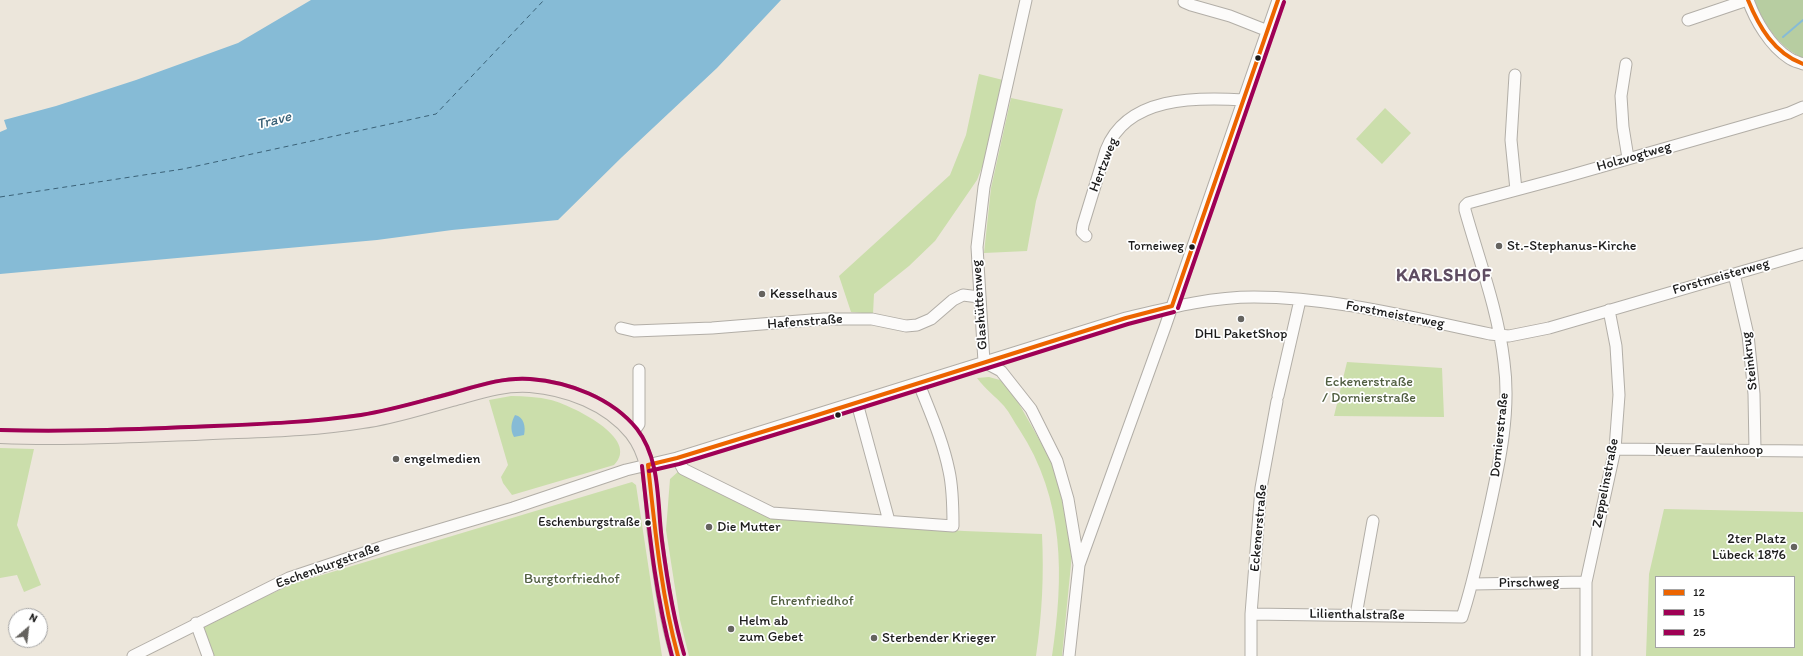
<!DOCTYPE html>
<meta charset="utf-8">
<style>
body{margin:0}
#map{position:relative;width:1803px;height:656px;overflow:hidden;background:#ece6db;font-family:Itim,sans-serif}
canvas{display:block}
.legend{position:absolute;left:1655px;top:576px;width:140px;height:72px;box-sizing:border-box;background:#fff;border:1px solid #a4a4a4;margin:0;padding:5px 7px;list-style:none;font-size:12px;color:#1c1c1c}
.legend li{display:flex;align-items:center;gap:8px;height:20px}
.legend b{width:20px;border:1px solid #a4a4a4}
.north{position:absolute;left:8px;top:608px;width:40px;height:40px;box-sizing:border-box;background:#fff;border:1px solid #a4a4a4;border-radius:50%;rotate:28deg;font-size:11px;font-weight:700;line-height:16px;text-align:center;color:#1c1c1c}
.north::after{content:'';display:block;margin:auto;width:14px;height:18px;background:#65635f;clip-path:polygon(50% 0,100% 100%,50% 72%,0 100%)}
</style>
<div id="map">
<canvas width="1803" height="656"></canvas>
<ul class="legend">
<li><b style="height:5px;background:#ec6400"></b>12</li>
<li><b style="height:5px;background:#9f0055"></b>15</li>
<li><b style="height:5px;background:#9f0055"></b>25</li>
</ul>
<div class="north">N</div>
</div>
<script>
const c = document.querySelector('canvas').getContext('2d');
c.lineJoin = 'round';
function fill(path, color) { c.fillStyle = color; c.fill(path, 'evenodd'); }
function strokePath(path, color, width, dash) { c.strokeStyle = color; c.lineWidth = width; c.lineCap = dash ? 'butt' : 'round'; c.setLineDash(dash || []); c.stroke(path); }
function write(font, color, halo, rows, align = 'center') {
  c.font = font + ' Itim,sans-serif'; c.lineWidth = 3.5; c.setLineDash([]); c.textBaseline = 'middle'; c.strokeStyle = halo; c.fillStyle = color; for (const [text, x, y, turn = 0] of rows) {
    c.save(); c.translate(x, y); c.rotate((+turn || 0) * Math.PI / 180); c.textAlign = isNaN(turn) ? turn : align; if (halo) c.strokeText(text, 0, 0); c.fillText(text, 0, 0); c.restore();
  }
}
fill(new Path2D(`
 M979,74L1003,80L984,162L977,180L935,241L909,266L874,294L873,314L851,312L839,276L950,175L966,135Z
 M1011,98L1063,109L1036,201L1027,251L984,253L991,188Z
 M1385,108L1411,133L1382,164L1356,139Z
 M1347,362L1442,368L1444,417L1334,416Z
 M989,377L1000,380L1014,395L1052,462L1060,489L1072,554L1062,656H1052C1064,577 1065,499 1019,429C1014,422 1010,413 1004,406C995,396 986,390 977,378Z
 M511,396C525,396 538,397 551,400C570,405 642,438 614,465L512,495L503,483L501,477L508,465L489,400Z
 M0,448L34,449L17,525L41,585L24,592L17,575L0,578Z
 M680,470L771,518L964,531L1042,534C1044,577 1042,614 1036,656H689L680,620L666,530L670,479Z
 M632,482L636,485L662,656H214L203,626L292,584Z
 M1664,509L1803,512V656H1646L1649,574ZM1656,577H1794V647H1656Z`), '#cbdeab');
fill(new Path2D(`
 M1754,0H1803V58C1779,48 1764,24 1754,0Z`), '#b7cda1');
fill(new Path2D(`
 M311,0H781L717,68L622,157L558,220L452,230L377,240L0,274V132L7,129L4,120L56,106L136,80L238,43Z
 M515,415C524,417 526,427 524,435L514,437C510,430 511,422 515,415Z`), '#86bbd6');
strokePath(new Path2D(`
 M1783,37L1803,20`), '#86bbd6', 2);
strokePath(new Path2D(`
 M0,197L183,169L436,114L544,0`), '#3b6278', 1, [5, 4]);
const minor = new Path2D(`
 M1748,0C1755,20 1770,46 1789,58C1793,61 1798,62 1803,64
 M1184,2L1191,5L1230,16L1268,31
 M1688,20L1747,0
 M1626,64L1621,96L1623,127L1628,158
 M1515,75L1511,140L1516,190
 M1086,236L1082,232L1083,225L1106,150C1127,96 1196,97 1244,100
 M1734,274L1748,335L1754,394L1755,450
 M621,328L634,331L712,328L824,319H872L906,326L917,325L931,319L953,300L963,295L979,297
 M984,362L977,247L984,187L1026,0
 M984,362L1001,371L1031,409L1057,461L1068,499L1079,565L1069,656
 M1278,396L1300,300
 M857,403L889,521
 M632,434L639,424V370
 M1615,449L1803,451
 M677,458L683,469L772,513L953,526C953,508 953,489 949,471C943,441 930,412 919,384
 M1079,565L1165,327L1278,0
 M1473,584L1586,582
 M1251,614L1462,617C1473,584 1480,549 1488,515C1499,465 1511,413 1504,362C1498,310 1479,260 1465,210V206L1468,203L1565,177L1789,113L1803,107
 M1356,615L1373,521
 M196,623L208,656
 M133,656L289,578L388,545L513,508L626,470L677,458L1126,318C1168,308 1210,297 1254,297C1333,297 1413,318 1490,334L1509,336L1549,328L1803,254
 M1251,656V614L1261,488L1277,401
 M1586,656V582L1615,449L1619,395L1616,346L1609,310`);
const major = new Path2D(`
 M0,436C65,439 130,435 195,433C250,430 307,430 362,421C393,417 422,407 452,399C478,392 503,383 530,385C567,388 608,403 632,433C653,460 650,493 654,526C660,569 665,614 678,656`);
strokePath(minor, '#b2aea7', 13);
strokePath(major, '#b2aea7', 16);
strokePath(minor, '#fcfbfa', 11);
strokePath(major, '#efe6de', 14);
strokePath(new Path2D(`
 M1748,0C1759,27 1774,53 1803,64
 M1172,306L1278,0
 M648,465L677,458L811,417L1126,318L1172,306
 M648,465C655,529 661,594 678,656`), '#ec6400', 4);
strokePath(new Path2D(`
 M1178,308L1284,2
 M642,466C649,529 655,594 672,656
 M649,471L679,464L813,423L1128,324L1174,312`), '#9f0055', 4);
strokePath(new Path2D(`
 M0,430C72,432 143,429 214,426C263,424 312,422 361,415C393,410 425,400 456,392C480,385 505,377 530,379C569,382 612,398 637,429C661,460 657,504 662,541C667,579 673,617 684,654`), '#9f0055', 4);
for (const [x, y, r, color] of [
 [1258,58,3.5,"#1c1c1c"],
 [1499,246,4,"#65635f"],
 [1192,247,3.5,"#1c1c1c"],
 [762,294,4,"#65635f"],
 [1241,319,4,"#65635f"],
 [838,415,3.5,"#1c1c1c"],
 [396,459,4,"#65635f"],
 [648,523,3.5,"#1c1c1c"],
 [709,527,4,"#65635f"],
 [1794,547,4,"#65635f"],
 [731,629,4,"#65635f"],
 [874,638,4,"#65635f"]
]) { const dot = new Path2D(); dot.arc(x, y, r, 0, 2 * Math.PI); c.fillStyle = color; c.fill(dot); strokePath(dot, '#fff', 1.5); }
write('13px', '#1c1c1c', '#fff', [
 ["Torneiweg",1184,247],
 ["Eschenburgstraße",640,523]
], 'right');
write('14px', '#1c1c1c', '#fff', [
 ["Holzvogtweg",1634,157,-16],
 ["Hertzweg",1104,165,-69],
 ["Forstmeisterweg",1721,277,-16],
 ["Glashüttenweg",980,305,-94],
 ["Forstmeisterweg",1395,315,11],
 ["Hafenstraße",805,322,-4],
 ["Steinkrug",1750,361,-97],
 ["Dornierstraße",1500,435,-84],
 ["Neuer Faulenhoop",1709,450],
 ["Zeppelinstraße",1606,483,-79],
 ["Eckenerstraße",1259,528,-85],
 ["Eschenburgstraße",328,566,-20],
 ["Pirschweg",1529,583,-1],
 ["Lilienthalstraße",1357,615,1]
]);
write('14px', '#1c1c1c', '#fff', [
 ["St.-Stephanus-Kirche",1507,246],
 ["Kesselhaus",770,294],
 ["DHL PaketShop",1241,334,"center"],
 ["engelmedien",404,459],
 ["Die Mutter",717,527],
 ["2ter Platz",1786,539,"right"],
 ["Lübeck 1876",1786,555,"right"],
 ["Helm ab",739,621],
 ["zum Gebet",739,637],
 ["Sterbender Krieger",882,638]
], 'left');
write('14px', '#505e40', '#fff', [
 ["Eckenerstraße",1369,382],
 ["/ Dornierstraße",1369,398],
 ["Burgtorfriedhof",572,579],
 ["Ehrenfriedhof",812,601]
]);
write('italic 15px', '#3b6278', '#fff', [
 ["Trave",274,121,-14]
]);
c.letterSpacing = '1px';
write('bold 18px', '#5f4d62', '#fff', [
 ["KARLSHOF",1444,276]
]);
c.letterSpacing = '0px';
</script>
